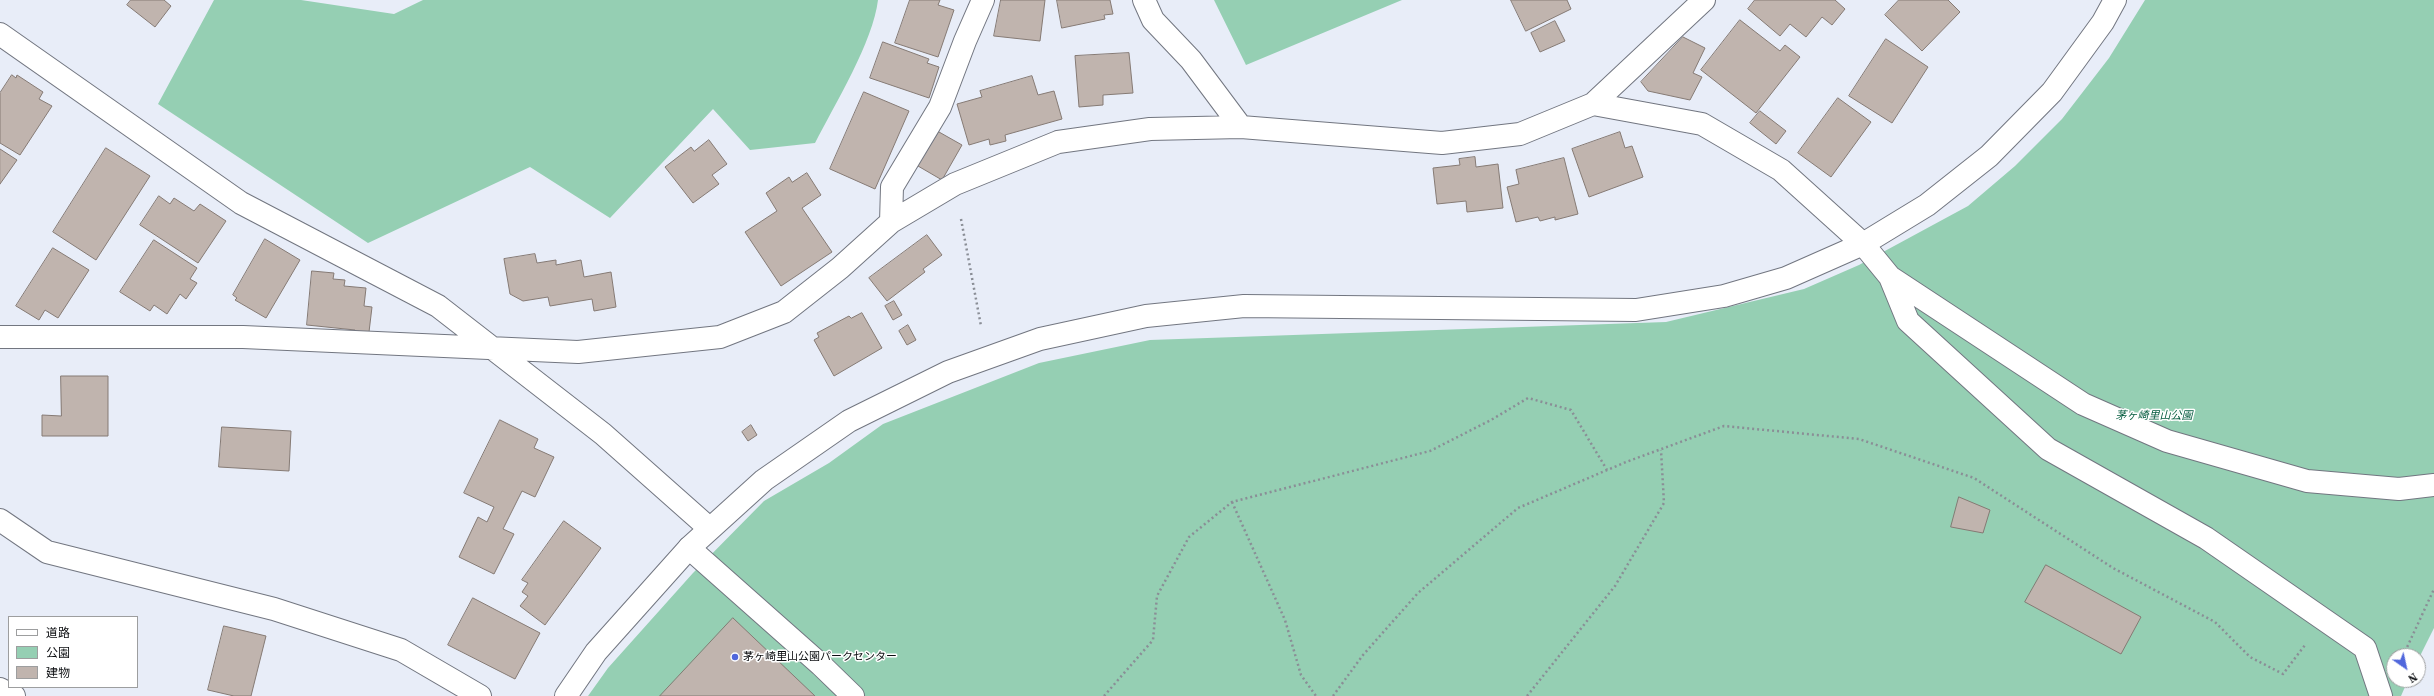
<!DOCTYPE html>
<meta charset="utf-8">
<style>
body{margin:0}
#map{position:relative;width:2434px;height:696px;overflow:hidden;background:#e8edf8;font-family:"Source Serif 4","Noto Sans JP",serif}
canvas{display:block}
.legend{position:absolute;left:8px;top:616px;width:130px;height:72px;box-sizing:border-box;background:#fff;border:1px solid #9d9e9f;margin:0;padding:5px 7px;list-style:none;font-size:12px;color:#0b0d10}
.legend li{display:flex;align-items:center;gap:8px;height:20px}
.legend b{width:20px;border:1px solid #9d9e9f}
.north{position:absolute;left:2386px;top:648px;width:40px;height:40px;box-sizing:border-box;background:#fff;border:1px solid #9d9e9f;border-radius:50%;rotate:146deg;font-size:11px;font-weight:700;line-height:16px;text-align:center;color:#0b0d10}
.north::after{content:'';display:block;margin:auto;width:14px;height:18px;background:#5067dc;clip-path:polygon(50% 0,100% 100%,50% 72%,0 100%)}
</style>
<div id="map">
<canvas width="2434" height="696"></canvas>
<ul class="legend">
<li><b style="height:5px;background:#fff"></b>道路</li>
<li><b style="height:11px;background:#95cfb3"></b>公園</li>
<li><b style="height:11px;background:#c0b4ae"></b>建物</li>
</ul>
<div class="north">N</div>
</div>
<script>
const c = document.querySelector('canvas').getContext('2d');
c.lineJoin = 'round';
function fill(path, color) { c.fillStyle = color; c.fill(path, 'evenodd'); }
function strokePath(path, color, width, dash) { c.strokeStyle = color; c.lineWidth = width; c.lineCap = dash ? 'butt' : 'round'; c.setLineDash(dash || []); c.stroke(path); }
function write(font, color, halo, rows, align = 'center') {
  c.font = font + ' "Source Serif 4","Noto Sans JP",serif'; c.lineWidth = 3; c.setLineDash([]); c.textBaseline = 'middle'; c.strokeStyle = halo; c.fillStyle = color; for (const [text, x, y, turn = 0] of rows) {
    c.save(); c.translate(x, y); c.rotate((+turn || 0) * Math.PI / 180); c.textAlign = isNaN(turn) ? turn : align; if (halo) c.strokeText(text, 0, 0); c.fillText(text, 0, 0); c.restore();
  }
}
fill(new Path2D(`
 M214,0H301L394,14L423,0H878C873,42 835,104 815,143L750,150L713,109L610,218L530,167L368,243L158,104Z
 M1214,0H1402L1246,65Z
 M2145,0H2434V628L2418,660V656H2394V680H2408L2401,696H588L608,668L693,573L764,501L829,463L883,424L1039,363L1150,340L1666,322L1804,289L1859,265L1968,206L2015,166L2062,119L2109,58Z`), '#95cfb3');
const building = new Path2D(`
 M131,0H164L171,6L155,27L127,5Z
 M910,0H940L938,5L954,10L938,57L895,43Z
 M1001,0H1045L1040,41L994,36Z
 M1057,0H1110L1113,14L1104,15L1105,19L1062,28Z
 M1511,0H1567L1571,9L1526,31Z
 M1755,0H1835L1845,9L1832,25L1822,17L1806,37L1790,24L1780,36L1748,9Z
 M1899,0H1948L1960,12L1922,51L1885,15Z
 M1740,20L1780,51L1785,45L1800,57L1756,113L1701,70Z
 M1555,21L1565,41L1540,52L1531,33Z
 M1683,37L1705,48L1693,73L1702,77L1690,100L1648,91L1641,82Z
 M1886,39L1928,67L1892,123L1849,96Z
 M883,42L929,59L927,63L939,67L929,98L870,78Z
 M1129,53L1133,93L1103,95V105L1079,107L1075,56Z
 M12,75L16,78L17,75L43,92L39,99L52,106L20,155L0,143V93Z
 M1032,76L1038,95L1054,91L1062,119L1005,135L1006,141L990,145L989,139L969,145L957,104L982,97L980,91Z
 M864,92L909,111L875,189L830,169Z
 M1838,98L1871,122L1831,177L1798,153Z
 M1760,111L1786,131L1776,144L1750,123Z
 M939,132L962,145L942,180L918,166Z
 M1620,132L1625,148L1632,146L1643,177L1589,197L1572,149Z
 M709,140L727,164L712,175L719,184L693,203L665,167L691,147L694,151Z
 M106,148L150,176L96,260L53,232Z
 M0,149L17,160L0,184Z
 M1475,157L1476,167L1498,164L1503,208L1467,212L1466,201L1437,204L1433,168L1460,165L1459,159Z
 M1564,158L1578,214L1555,220V217L1540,221L1538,217L1516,222L1507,187L1519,184L1516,170Z
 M807,173L821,195L802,208L832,252L781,286L745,232L777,211L766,193L789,177L792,182Z
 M159,196L170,204L174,198L194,211L200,204L226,221L198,263L140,225Z
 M927,235L942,255L923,269L925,272L887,301L869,278Z
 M265,239L300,260L266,318L235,300L237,298L233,295Z
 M154,240L197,268L190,279L197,283L186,299L180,294L167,314L154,305L150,311L120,292Z
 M53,248L89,270L58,318L45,310L39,320L16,306Z
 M535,254L537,263L556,260V265L581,260L584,277L611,272L616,307L594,311L592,299L550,306L548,297L523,301L510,294L504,259Z
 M312,271L334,273L333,279L345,280L344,286L366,288L364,306L372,307L369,332H355V330L307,325Z
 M894,301L902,315L893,320L885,306Z
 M862,313L882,348L834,376L814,340L819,337L817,333L849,316L851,318Z
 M908,325L916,340L907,345L899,331Z
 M61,376H108V436H42V415L61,416Z
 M500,420L538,439L534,448L554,457L535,497L522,491L503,529L514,534L494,574L459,557L478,517L487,522L494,507L464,493Z
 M751,425L757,435L748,441L742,432Z
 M222,427L291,431L289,471L219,467Z
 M1959,497L1990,510L1983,533L1951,527Z
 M564,521L601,548L545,625L520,606L528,596L522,592L528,583L522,580Z
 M2046,565L2141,617L2121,654L2025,602Z
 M473,598L540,633L515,679L448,645Z
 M733,618L815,696H660Z
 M224,626L266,636L251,696H234L208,690Z`);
fill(building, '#c0b4ae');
strokePath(building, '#857a74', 1);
const street = new Path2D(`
 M1144,0L1153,20L1191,60L1241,127
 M0,34L241,203L438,306L603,434L709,528
 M1593,104L1702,124L1781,170L1863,244L1890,277L1908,321L2048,449L2206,538L2365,648L2381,696
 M891,222L892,187L940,107L965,41L983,0
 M1890,277L2083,404L2167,441L2307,481L2399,489L2434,485
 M0,337H243L578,352L720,337L784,312L840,268L891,222L955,184L1058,142L1150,129L1241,127L1442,143L1520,134L1593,104L1704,0
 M0,520L47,552L274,609L401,650L480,696
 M689,548L821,665L853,696`);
const secondary = new Path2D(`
 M0,689L14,696
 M566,696L596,652L689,548L764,480L849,421L948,372L1040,339L1146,316L1244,306L1636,310L1724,296L1786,278L1863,244L1927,205L1989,156L2052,92L2103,22L2115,0`);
strokePath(street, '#727680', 24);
strokePath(secondary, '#727680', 24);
strokePath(new Path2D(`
 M961,219L981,326
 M1232,502L1285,620L1301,675L1316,696
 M2403,656L2434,589
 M1104,696L1153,640L1157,596L1189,537L1232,502L1430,451L1491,420L1528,398L1571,410L1607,470
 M1333,696L1363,655L1418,593L1518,508L1626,462L1724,426L1859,439L1974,478L2113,568L2215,622L2250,657L2283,674L2305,645
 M1527,696L1615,586L1664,503L1661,450`), '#8a8e96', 2.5, [2, 3]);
strokePath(street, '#fff', 22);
strokePath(secondary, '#fff', 22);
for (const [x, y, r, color] of [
 [735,657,4,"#5067dc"]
]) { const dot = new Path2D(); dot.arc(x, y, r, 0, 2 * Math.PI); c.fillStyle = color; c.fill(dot); strokePath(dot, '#fff', 1.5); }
write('italic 11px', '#055c3f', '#fff', [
 ["茅ヶ崎里山公園",2154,416]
]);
write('11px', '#0b0d10', '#fff', [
 ["茅ヶ崎里山公園パークセンター",743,657]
], 'left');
</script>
